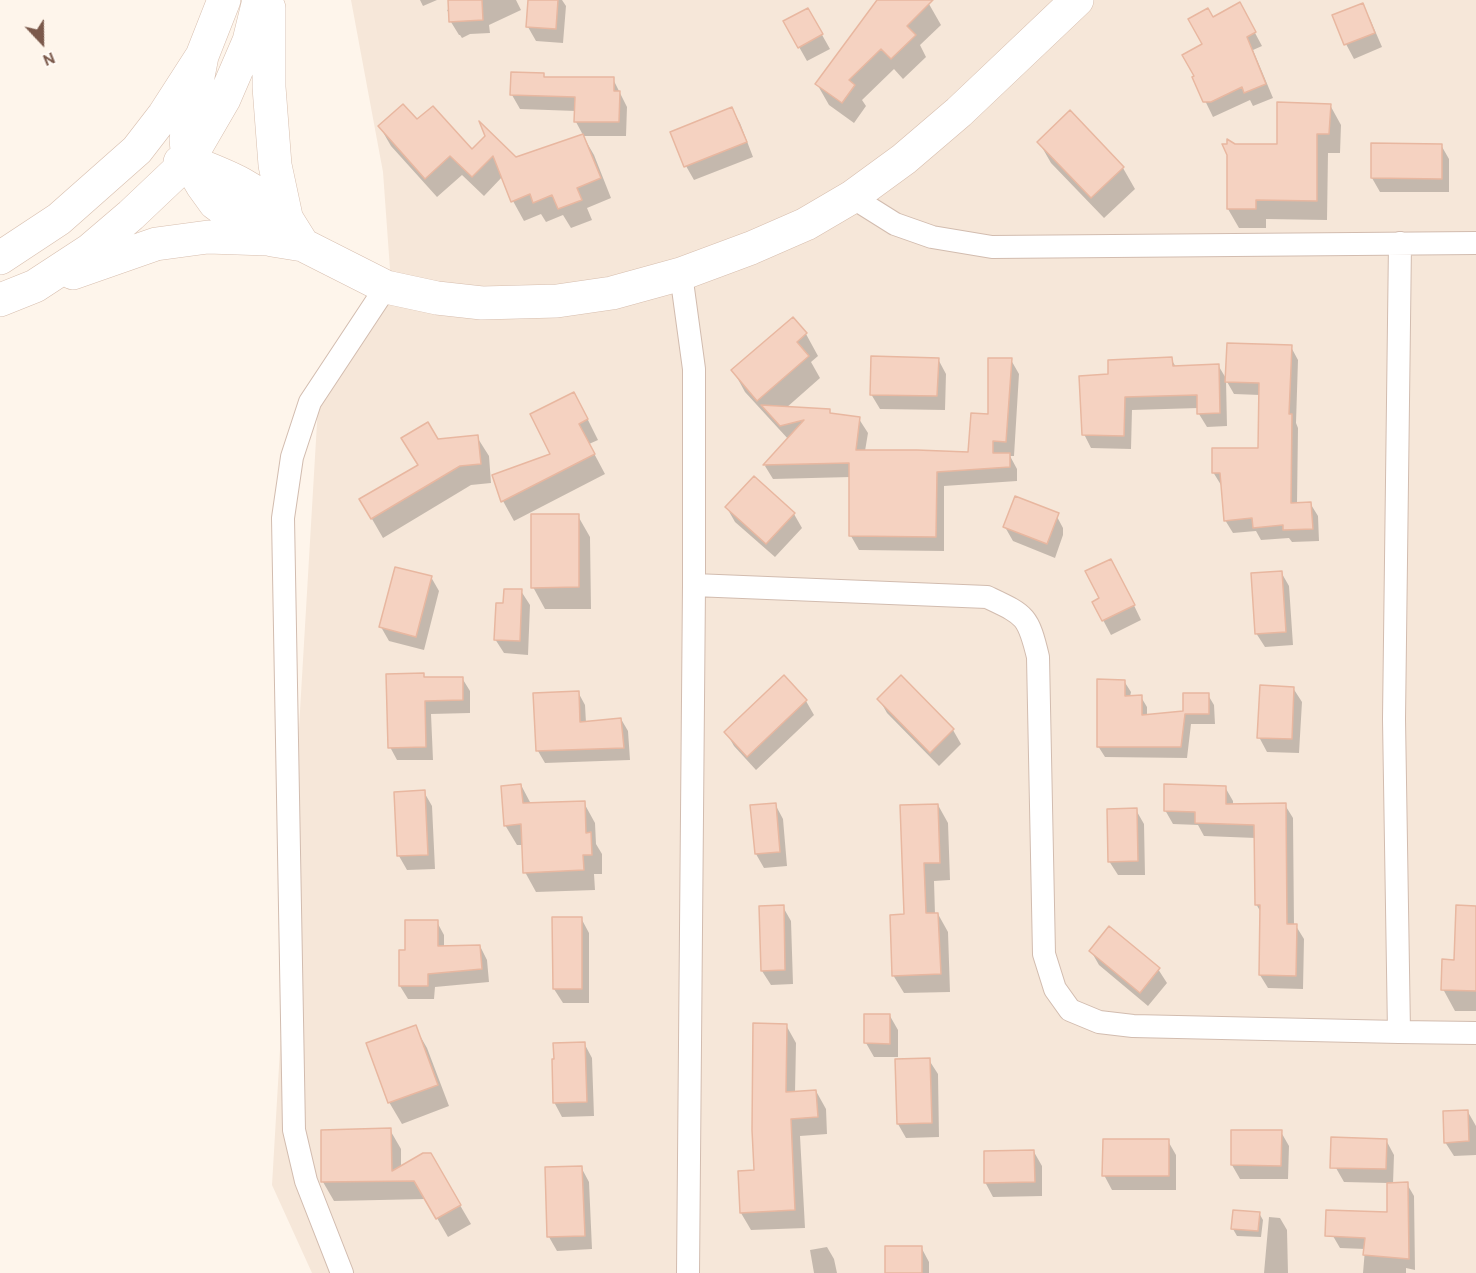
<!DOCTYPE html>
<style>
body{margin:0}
#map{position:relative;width:1476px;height:1273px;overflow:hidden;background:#fef5eb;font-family:Cabin,sans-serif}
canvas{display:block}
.north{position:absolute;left:12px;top:12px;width:60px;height:60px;-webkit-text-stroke:4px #fff9f3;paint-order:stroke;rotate:158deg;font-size:16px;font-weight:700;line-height:24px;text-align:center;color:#7b594b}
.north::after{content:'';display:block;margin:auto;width:21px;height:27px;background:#7b594b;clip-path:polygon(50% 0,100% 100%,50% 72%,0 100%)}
</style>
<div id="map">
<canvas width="1476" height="1273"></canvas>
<div class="north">N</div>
</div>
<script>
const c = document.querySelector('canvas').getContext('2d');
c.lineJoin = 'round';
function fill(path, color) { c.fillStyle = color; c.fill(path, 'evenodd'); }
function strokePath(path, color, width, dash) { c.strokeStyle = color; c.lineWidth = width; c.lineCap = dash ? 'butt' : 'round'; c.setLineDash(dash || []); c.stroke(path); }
fill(new Path2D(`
 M351,0H1476V1273H312L272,1185L318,406L392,297L383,172Z`), '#f6e7d9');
fill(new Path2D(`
 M420,0H437L423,6Z
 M450,0H516L521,10L489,25L490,33L470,34L462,38L460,35H459L451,22V17L447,10L450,9Z
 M530,0H562L566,6L563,43L536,41L528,27Z
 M879,0H925L929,4L941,25L920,45L926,57L903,79L894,69L862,100L866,106L854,123L829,105L817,84Z
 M1362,5L1370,19L1382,47L1354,59L1346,44L1336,22Z
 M808,10L830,49L807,61L785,22Z
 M1247,18L1262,46L1253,50L1273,98L1253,106L1250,100L1213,117L1194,78L1204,45Z
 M543,75L546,78L613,79L627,107L626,136H583L594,155L611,198L587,208L592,220L571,228L563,215L546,222L541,214L524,221L513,201L503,176L484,196L462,175L437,197L391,146L380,127L417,121L472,151L516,159L583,135L576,122V111L520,109L512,95Z
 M1330,105L1341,125L1340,153H1328L1327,220L1266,219V228H1239L1228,209L1229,145L1278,146Z
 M732,109L740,123L753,157L694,180L686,166Z
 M1039,142L1123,168L1135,189L1104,218L1051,163Z
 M1441,145L1449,159V192H1380L1372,178Z
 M793,319L806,334L818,356L811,362L820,378L786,408L829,410L831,415L859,419L868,433L865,451L969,453L989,416L1011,360L1019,374L1014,456H1010L1017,469V481L944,486V551L859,550L851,536V477L773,479L765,466L789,440L745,392L733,370Z
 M1291,347L1298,360L1296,423L1298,428L1297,504L1310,503L1318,516L1319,541L1292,542L1289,538L1261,540L1256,531L1233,533L1225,520L1222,485H1221L1213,472L1260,450V395L1234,394L1226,380L1227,426L1207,427L1199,414V408L1132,410L1131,449L1091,448L1084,434L1110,376L1171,359L1176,367L1218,365L1227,380Z
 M938,359L946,374L945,410L880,409L871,394Z
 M585,414L598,440L589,444L605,474L514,521L503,501L552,455Z
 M477,437L489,456L491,483L471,485L383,538L361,500L419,465L438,440Z
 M727,508L794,514L802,528L775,557L735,522Z
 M1055,513L1063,528V535L1055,558L1013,541L1005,527Z
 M578,516L590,537L591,609H545L533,587Z
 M1281,572L1289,586L1293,645L1265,647L1256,633Z
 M1119,574L1141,620L1111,635L1094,603L1101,599Z
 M431,577L439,591L424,650L389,641L381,627Z
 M521,591L530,605L528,655L504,653L495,639L504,605Z
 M423,674L426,679L462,678L470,691V713L431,714L433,760H397L390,747Z
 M1124,681L1131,692L1130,697H1141L1147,707V716L1185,712L1208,695L1214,705L1215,724H1191L1187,758L1105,757L1098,746Z
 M1293,688L1302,702L1299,753L1267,752L1259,737Z
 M578,692L585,705L586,723L621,719L628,731L630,760L545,763L538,751Z
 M879,699L953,730L961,744L939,766L887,713Z
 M806,701L814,715L756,770L734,746L726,732Z
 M521,785L531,804L584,803L595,823L596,844L602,854V874H594L595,890L536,892L525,872L524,845H517L505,825Z
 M1225,787L1233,801V805H1285L1293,818L1294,926H1296L1304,939L1303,989L1268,988L1260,975L1262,914L1256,904V838L1204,836L1198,825L1173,824L1165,810Z
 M424,792L432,806L435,869L407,870L399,856Z
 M775,804L783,819L787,866L764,868L756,854Z
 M938,805L948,823L950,880L934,881L935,914H938L948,932L950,992L904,993L893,975L905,915Z
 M1136,810L1144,824L1145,875H1118L1109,861Z
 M783,907L791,921L793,984L771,985L762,971Z
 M1476,908V1011H1455L1443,989Z
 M581,918L589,933V1003H563L554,989Z
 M437,922L444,935V947L480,946L487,960L489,982L435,987L434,999H408L400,986L406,952Z
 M1091,951L1158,969L1167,983L1148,1006L1099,965Z
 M890,1016L898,1030V1057H874L866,1043Z
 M786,1025L796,1043L795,1093L816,1091L826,1109L827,1134L800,1136L805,1228L751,1230L741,1213L756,1172Z
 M415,1027L427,1048L449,1106L402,1124L389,1102Z
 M584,1043L592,1058L594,1116L562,1117L554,1102Z
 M929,1060L938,1074L939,1137L906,1138L898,1124Z
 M1468,1112L1476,1126V1155L1454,1156L1445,1142Z
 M390,1130L401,1149V1167L430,1154L471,1224L448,1237L426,1199L334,1201L323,1182Z
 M1281,1132L1289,1146L1288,1179H1240L1232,1165Z
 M1386,1140L1394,1155L1393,1184H1407L1414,1196L1415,1270L1406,1268V1273H1363L1365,1249L1340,1248L1333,1236L1389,1214L1388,1183L1344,1182L1336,1168Z
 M1168,1141L1176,1155V1190H1112L1104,1175Z
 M1034,1152L1042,1166V1196L993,1197L985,1182Z
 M581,1167L589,1182L592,1249L557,1251L549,1237Z
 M1259,1213L1263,1220L1261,1237L1237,1236L1233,1229Z
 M1269,1217L1280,1218L1287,1230L1288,1273H1264Z
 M827,1247L834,1259L837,1273H814L810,1250Z
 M921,1247L929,1262V1273H886Z`), '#0003');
const building = new Path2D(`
 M448,0H482L483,20L449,22Z
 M528,0H558L556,29L526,27Z
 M877,0H933L907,26L916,35L891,59L881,49L849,80L855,85L842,103L815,84Z
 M1240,2L1256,32L1247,37L1266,84L1244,93L1242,87L1211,102H1203L1192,77L1194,76L1182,55L1202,44L1188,19L1208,8L1213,17Z
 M1363,3L1375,33L1344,45L1332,15Z
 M808,8L823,34L798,48L783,21Z
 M511,72L544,73V77H614V91H620L619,122H574L575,97L510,95Z
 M1277,102L1331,104L1329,134H1317V201L1256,200V209H1227V155L1222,144H1227V139L1235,144H1277Z
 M403,104L417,119L433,106L472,149L485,136L479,121L516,157L583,134L601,178L577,188L582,200L558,209L552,195L533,203L530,194L511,202L493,156L472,177L450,156L425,179L378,126Z
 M732,107L747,142L684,167L670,132Z
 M1070,110L1124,167L1091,198L1037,142Z
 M1371,143L1442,144V179L1371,178Z
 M793,317L807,333L797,342L809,356L757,401L731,370Z
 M1227,343L1292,345L1289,414H1292L1291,503L1311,502L1313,529L1283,530V525L1253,528L1252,518L1224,521L1220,473H1212V448H1258L1259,383L1225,382Z
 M871,356L939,358L937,396L870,395Z
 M1172,357L1173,366L1219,364L1220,413L1197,414V395L1125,397L1124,436L1082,435L1079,376L1108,374V360Z
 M988,358H1012L1006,442L993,441V453H1010V467L937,472L936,537L849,536V463L763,465L804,420L780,426L761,405L830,409V413L860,417L856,450H917L968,452L971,413L988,414Z
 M574,392L588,419L579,424L595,454L501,502L492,475L550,454L530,414Z
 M428,422L438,439L478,435L481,464L460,466L371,519L359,499L418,465L401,438Z
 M754,476L795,513L766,544L725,507Z
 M1015,496L1059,513L1047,544L1003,527Z
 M531,514H579V587L531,588Z
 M1111,559L1135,605L1102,621L1092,602L1099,598L1085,571Z
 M395,567L432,576L416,637L379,627Z
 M1282,571L1286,632L1255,634L1251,573Z
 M504,589H522L520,641L494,640L496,603H503Z
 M424,673V677H463V700L425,701L426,747L388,748L386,674Z
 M784,675L807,700L747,757L724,732Z
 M901,675L954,729L930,753L877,699Z
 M1097,679L1125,680V696L1142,695V715L1183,711V693H1209V714H1185L1181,747H1097Z
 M1260,685L1294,687L1292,739L1257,738Z
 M579,691L580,722L621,718L624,748L536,751L533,693Z
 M521,784L523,803L585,801L586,833L591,832L592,855H583L584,870L523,873L521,824L504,826L501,786Z
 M1164,784L1226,786V804L1286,803L1287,924H1297L1296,976L1259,975L1260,905H1255L1254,825L1195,823V812L1164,811Z
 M425,790L428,855L397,856L394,792Z
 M776,803L780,852L755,854L750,805Z
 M938,804L940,863H924L926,913H938L941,974L892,976L890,915L904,914L900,805Z
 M1137,808L1138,861L1108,862L1107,809Z
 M784,905L785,970L761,971L759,906Z
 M1456,905L1476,906V991L1441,990L1442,959L1454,960Z
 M552,917H582V989H553Z
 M405,920H438V946L480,945L482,969L428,974V986H399V950H405Z
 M1109,926L1160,968L1140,993L1089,951Z
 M864,1014H890V1044L864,1043Z
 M753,1023L787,1024L786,1092L816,1090L818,1117L791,1119L795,1210L740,1213L738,1171L754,1170L752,1130Z
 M416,1025L438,1085L388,1103L366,1043Z
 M585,1042L587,1102L553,1103L552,1059H554L553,1043Z
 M930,1058L932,1123L897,1124L895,1059Z
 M1468,1110L1469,1141L1444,1143L1443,1111Z
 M391,1128L392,1171L423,1153H431L461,1205L436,1219L414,1181L321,1182V1130Z
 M1231,1130H1282L1281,1166L1231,1165Z
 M1331,1137L1387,1139L1386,1169L1330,1168Z
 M1103,1139H1169V1176H1102Z
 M1034,1150L1035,1182L984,1183V1151Z
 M582,1166L585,1236L547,1237L545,1167Z
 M1408,1182L1409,1259L1363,1255L1365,1238L1325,1236L1326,1210L1387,1212V1183Z
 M1233,1210L1260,1212L1258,1231L1231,1229Z
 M885,1246H922V1273H885Z`);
fill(building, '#f5d2c1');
strokePath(building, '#e8b7a0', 1.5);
const street = new Path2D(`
 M852,197L895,224L932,237L992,247L1476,243
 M681,274L694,369V585L688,1273
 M694,585L987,597C1025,615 1028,615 1038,657L1044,954L1055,989L1070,1010L1099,1022L1133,1026L1399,1032L1476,1033
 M1399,1032L1394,719L1400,243
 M342,1273L306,1181L294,1130L283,518L292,457L310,402L386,287`);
const secondary = new Path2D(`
 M269,8V87L275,165L287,221
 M202,56L186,139L188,161L202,185L215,203L238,220L272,240L303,245L386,287L437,298L482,303L557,301L612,293L681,274L751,248L806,224L852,197L904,159L959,112L1077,0
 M180,162L188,161C225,175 262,189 288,221C293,229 298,237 303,245
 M0,258L59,219L137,150L164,115L202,56L224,0
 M73,273L156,244L208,237L267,239
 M0,300L35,286L90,250L131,215L188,161L224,99L249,41L259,0`);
strokePath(street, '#d2bcaf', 24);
strokePath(secondary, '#d7beae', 34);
strokePath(street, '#fff', 22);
strokePath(secondary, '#fff', 33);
</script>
